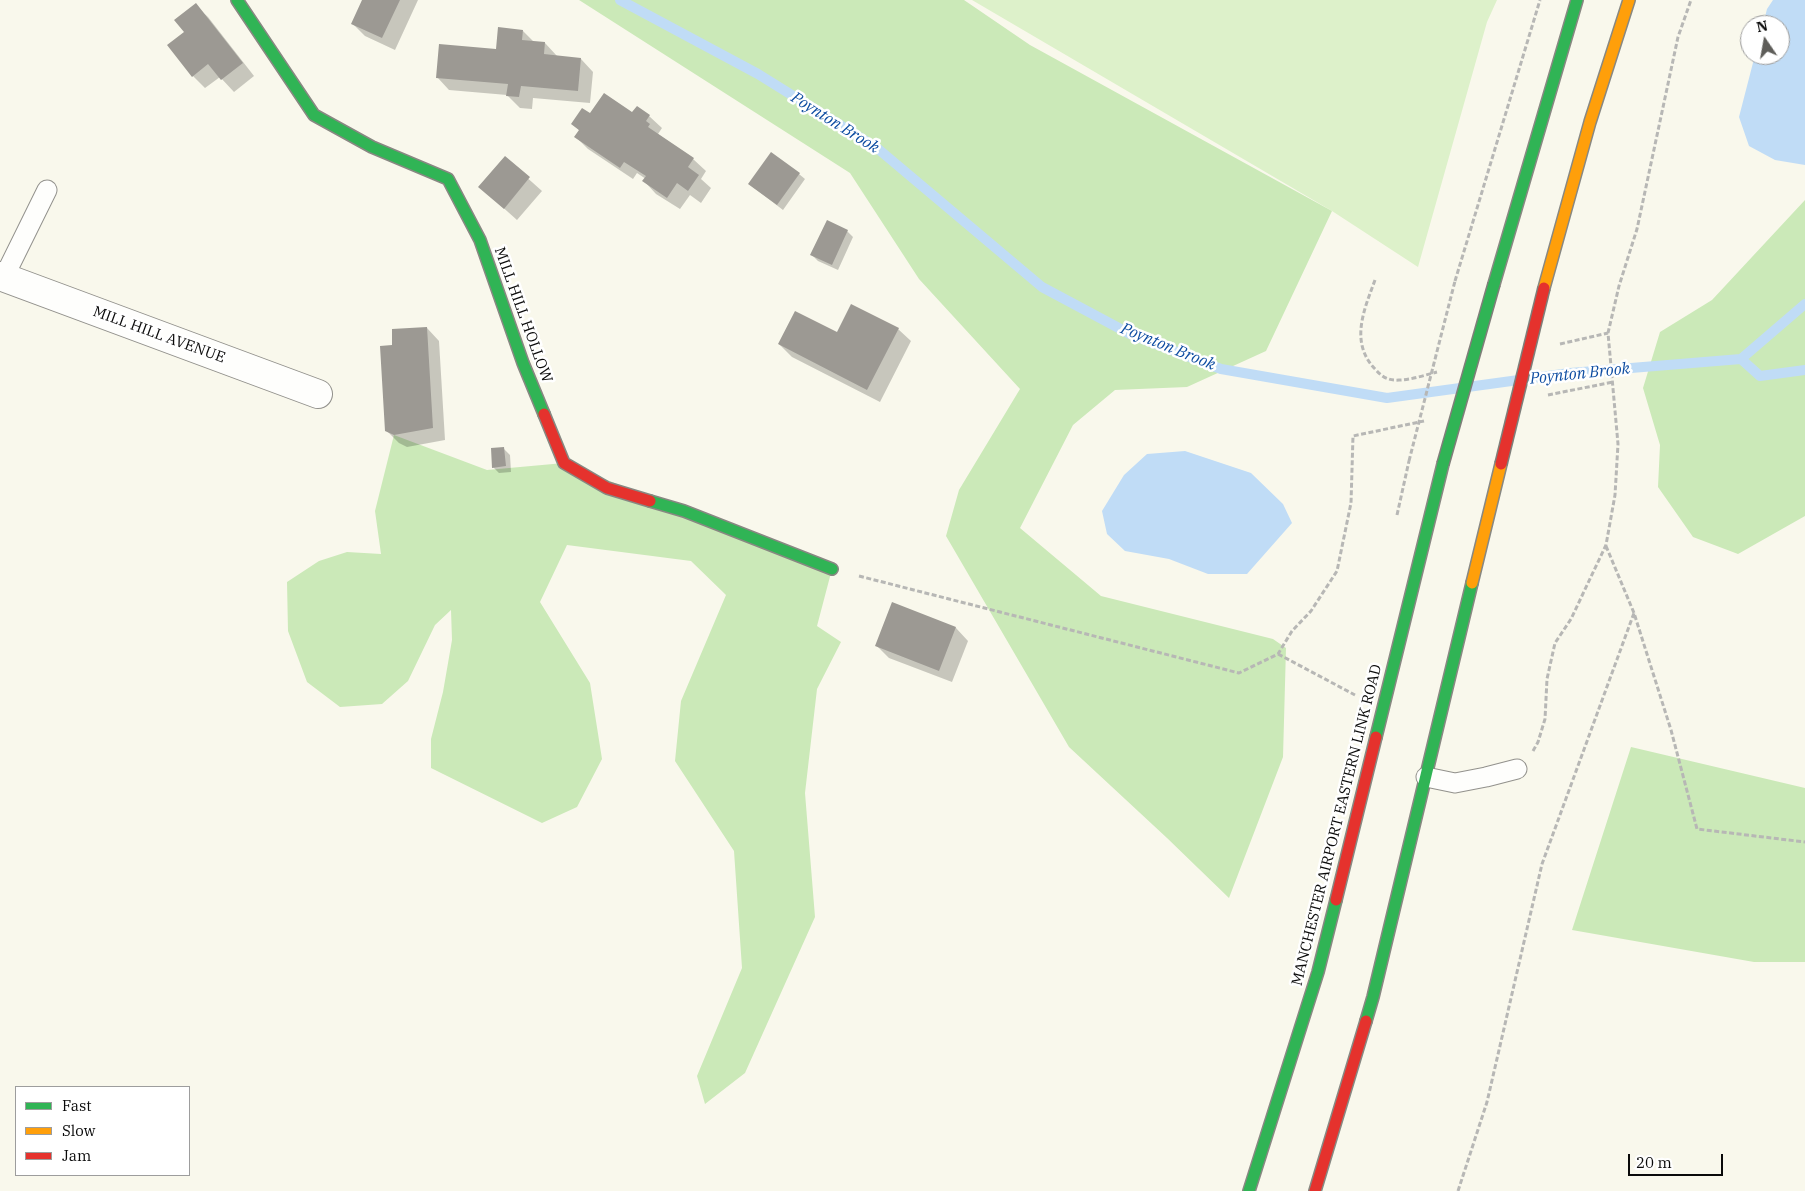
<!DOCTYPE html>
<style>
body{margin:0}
#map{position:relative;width:1805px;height:1191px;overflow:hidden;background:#f9f8ec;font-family:"IBM Plex Serif",serif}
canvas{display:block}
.legend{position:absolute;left:15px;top:1086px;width:175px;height:90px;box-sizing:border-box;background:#fff;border:1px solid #9d9d9d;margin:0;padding:6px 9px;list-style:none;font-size:15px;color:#0a0a0a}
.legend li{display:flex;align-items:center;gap:10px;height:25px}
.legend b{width:25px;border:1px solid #9d9d9d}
.north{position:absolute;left:1740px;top:15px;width:50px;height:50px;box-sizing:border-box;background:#fff;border:1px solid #9d9d9d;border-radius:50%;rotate:348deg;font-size:14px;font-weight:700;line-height:20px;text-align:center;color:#0a0a0a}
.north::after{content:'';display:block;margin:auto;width:18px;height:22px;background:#5e5d59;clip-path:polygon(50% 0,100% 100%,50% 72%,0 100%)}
.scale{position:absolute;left:1628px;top:1154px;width:95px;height:22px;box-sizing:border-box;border:2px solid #0a0a0a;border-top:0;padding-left:6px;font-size:15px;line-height:18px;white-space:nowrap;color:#0a0a0a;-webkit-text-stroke:4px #fff;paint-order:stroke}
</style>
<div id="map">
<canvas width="1805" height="1191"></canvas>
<ul class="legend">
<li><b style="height:6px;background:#30b455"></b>Fast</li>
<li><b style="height:6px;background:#ff9f0a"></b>Slow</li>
<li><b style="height:6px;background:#e5322d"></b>Jam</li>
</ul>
<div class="north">N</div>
<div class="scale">20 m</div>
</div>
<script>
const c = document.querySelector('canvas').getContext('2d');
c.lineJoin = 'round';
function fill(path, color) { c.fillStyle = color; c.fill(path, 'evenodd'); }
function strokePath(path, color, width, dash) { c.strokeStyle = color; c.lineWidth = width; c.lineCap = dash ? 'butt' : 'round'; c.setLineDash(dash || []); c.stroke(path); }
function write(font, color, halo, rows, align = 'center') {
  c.font = font + ' "IBM Plex Serif",serif'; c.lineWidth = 5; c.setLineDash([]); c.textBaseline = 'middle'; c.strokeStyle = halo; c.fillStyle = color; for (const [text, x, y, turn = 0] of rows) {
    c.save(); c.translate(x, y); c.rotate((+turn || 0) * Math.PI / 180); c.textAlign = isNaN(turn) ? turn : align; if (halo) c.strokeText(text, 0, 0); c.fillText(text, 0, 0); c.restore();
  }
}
fill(new Path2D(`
 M972,0H1497L1487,22L1418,267L1332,211Z`), '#ddf1ca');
fill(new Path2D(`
 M579,0H964L1030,45L1332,211L1266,351L1187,387L1115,390L1073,425L1020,528L1101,596L1273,639L1286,648L1283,757L1229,898L1167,838L1069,747L946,536L959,490L1020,389L919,279L850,173Z
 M1805,200V516L1738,554L1693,537L1658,487L1660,445L1643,388L1660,332L1712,300Z
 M394,435L487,470L564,463L832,569L817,626L841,642L817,689L805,793L815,917L745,1073L705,1104L697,1076L742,968L734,851L675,761L681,701L726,595L691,561L567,545L540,602L590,683L602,759L577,807L542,823L431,768V739L443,692L452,640L451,610L435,625L408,681L382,704L340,707L307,682L288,631L287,582L319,561L347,552L381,554L375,511Z
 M1631,747L1805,788V962H1754L1572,930Z`), '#cbe9b8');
fill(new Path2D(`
 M1773,0H1805V165L1775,160L1749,146L1739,117L1755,55H1780V25H1763L1767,9Z
 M1185,451L1251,473L1283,504L1292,523L1247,574H1208L1169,559L1125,551L1107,534L1102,511L1124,475L1147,454Z`), '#c0dcf6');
fill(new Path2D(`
 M364,0H418L395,50L365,36L352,23Z
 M195,5L208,17L254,76L234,92L220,77L205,88L193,76L186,32Z
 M523,31L534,42L545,43L557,56L581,59L593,72L590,103L533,98L532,109L520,108L507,95L449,90L437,77L497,51Z
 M633,114L649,116L662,128L658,134L662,137L693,159L706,171L701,179L711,188L701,203L690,195L680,209L656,194L644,181L646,179L637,173L633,179L588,149L576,137L580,131L572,124L591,115Z
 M505,158L542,191L517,220L480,187Z
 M799,174L805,179L783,210L749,184Z
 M847,231L853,237L838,270L818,261L812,255Z
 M427,328L439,341L445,440L407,447L399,443L386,430L394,346Z
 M898,329L911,341L880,402L792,357L779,344L837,334Z
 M504,449L510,455L511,472L499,473L493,467Z
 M893,604L956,628L968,641L952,682L889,658L876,645Z`), '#0003');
strokePath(new Path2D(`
 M620,0L758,74L877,148L1042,287L1130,334L1221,369L1387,398L1570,373L1741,359L1760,376L1805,370
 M1741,359L1805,304`), '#c0dcf6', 10);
fill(new Path2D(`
 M362,0H400L382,38L351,24Z
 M196,3L243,63L221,80L208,64L192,77L167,45L184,32L174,20Z
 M498,27L523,30L522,40L545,42L544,54L581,58L578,91L521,86L519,97L506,96L508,84L436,78L439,44L496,49Z
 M604,93L632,112L637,106L650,115L646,121L650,124L648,127L694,158L688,167L699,175L688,191L677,183L667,198L642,181L646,176L624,162L620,168L574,137L579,130L571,124L582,108L590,113Z
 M771,152L800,173L777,205L748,184Z
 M505,156L530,177L504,209L478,187Z
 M827,220L848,230L832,265L810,255Z
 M851,304L899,328L867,390L778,344L795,311L837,332Z
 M427,327L433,428L394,435L385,431L380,346L392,345V329Z
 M504,447L506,466L492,468L491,448Z
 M892,602L956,627L939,671L875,646Z`), '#9c9993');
const lane = new Path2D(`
 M4,277L47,190
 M1426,777L1455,783L1486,777L1517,769`);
const street = new Path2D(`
 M0,276L318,394`);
const fast = new Path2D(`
 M237,0L314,115L372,147L448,179L480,240L523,363L544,414
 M1494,284L1577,0
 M650,501L684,511L832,569
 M1376,737L1443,464
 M1366,1021L1373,997L1472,583
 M1249,1191L1318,972L1336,900`);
const slow = new Path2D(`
 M1544,288L1590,122L1629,0
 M1472,583L1501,464`);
const jam = new Path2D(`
 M544,414L564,463L607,488L650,501
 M1336,900L1376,737
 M1315,1191L1366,1021`);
strokePath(lane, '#92918c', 21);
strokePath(street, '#92918c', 30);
strokePath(fast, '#888882', 14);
strokePath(slow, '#888882', 14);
strokePath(jam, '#888882', 14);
strokePath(new Path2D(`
 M1375,280C1364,310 1349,343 1376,370C1382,377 1389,381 1399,380C1411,380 1425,375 1437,372
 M1455,281L1540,0
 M1560,344L1608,333
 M1548,395L1613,382
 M1397,515L1409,461
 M1606,546L1634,613L1671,730L1697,829L1805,842
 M859,576L1239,673L1278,654L1292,631L1311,611L1337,571L1351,503L1353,436L1424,421
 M1278,654L1355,695
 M1533,751L1538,742L1545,719L1547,679L1555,643L1571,619L1606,545L1615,495L1618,444L1608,333L1619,286L1637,229L1678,37L1691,0
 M1458,1191L1487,1102L1542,864L1634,613`), '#b7b7b5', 3, [5, 2.5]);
strokePath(lane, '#fefefc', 19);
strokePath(street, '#fefefc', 28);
strokePath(fast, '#30b455', 11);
strokePath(slow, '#ff9f0a', 11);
strokePath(jam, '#e5322d', 11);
const fastBridge = new Path2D(`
 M1443,464L1494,284`);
const jamBridge = new Path2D(`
 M1501,464L1544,288`);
strokePath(fastBridge, '#7f7e79', 14, []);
strokePath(jamBridge, '#7f7e79', 14, []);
strokePath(new Path2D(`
 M1409,461L1455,281`), '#b7b7b5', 3, [5, 2.5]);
strokePath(fastBridge, '#30b455', 11);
strokePath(jamBridge, '#e5322d', 11);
write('15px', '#0a0a0a', '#fff', [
 ["MILL HILL HOLLOW",523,315,70],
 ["MILL HILL AVENUE",159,335,20],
 ["MANCHESTER AIRPORT EASTERN LINK ROAD",1337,825,-76]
]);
write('italic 16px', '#0d4ca1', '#fff', [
 ["Poynton Brook",835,123,32],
 ["Poynton Brook",1168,347,22],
 ["Poynton Brook",1580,374,-6]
]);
</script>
